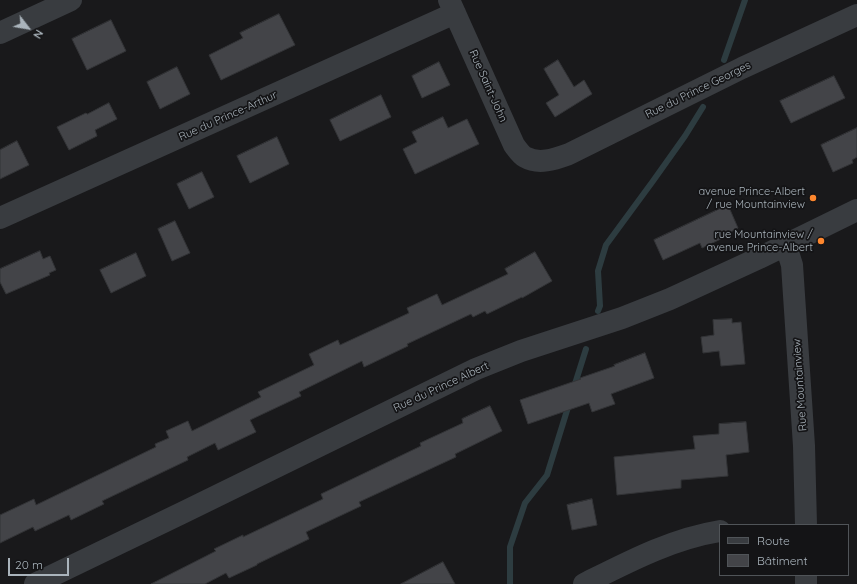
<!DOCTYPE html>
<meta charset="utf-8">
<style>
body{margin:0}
#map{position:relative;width:857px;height:584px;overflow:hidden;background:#19191b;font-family:Quicksand,sans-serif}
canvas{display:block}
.legend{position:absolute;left:719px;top:524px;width:130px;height:52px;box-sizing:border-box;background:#141416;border:1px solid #505458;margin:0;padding:5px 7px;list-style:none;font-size:12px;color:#aab4bc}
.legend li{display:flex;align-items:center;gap:8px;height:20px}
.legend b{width:20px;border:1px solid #505458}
.north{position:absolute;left:8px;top:8px;width:40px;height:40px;-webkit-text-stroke:3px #141416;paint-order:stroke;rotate:121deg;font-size:11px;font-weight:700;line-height:16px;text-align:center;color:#aab4bc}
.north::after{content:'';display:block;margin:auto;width:14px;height:18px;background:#aab4bc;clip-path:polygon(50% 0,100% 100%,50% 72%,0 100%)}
.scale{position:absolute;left:8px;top:558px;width:61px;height:18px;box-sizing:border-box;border:2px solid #aab4bc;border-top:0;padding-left:5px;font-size:12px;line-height:14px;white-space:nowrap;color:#aab4bc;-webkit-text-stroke:3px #141416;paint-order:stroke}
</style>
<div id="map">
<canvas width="857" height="584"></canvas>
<ul class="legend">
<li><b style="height:5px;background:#393c40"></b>Route</li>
<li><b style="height:11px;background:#434448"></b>Bâtiment</li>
</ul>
<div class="north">N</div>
<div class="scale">20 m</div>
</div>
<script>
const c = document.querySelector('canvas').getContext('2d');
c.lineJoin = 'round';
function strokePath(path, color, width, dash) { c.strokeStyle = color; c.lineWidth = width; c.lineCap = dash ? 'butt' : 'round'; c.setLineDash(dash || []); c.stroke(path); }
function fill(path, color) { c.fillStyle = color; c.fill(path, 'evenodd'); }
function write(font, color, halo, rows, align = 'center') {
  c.font = font + ' Quicksand,sans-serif'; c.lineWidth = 3.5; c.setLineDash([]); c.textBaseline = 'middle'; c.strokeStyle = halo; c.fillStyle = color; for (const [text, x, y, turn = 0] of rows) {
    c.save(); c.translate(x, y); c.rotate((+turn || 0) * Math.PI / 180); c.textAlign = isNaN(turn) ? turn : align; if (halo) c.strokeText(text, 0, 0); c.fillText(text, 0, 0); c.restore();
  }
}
strokePath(new Path2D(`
 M724,60L745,0
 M598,311L600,306L598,271L606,245L653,181L685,136L703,107
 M574,387L586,349
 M510,584V547L525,503L547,475L569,404`), '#2d3c40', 6);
const building = new Path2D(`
 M279,14L295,45L221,80L209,55L243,38L240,33Z
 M111,20L126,51L87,70L72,39Z
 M558,60L574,87L584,80L592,94L555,117L546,103L559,95L544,69Z
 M439,62L450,85L422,98L412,76Z
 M177,67L190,94L160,109L147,82Z
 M834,76L845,98L791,123L780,101Z
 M381,95L391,117L340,141L330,120Z
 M109,103L117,119L95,130L97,136L69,150L57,127L86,113L87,114Z
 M443,117L448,128L467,119L479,144L415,174L403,149L417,142L412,132Z
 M857,128V157L852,160L853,163L833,172L821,145Z
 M277,137L289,164L250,183L237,156Z
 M17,141L29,165L0,179V150Z
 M202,172L214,197L189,209L177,184Z
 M728,205L738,228L725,235V237L702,248L700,243L663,260L654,240Z
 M175,221L190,253L172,261L158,229Z
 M40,251L43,259L50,256L56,270L49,273L50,275L6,294L0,282V269Z
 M535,252L552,281L522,298V297L487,314L485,311L473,317L471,314L407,344L408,346L364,367L362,361L299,392L301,396L250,420L256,432L218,450L215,443L187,457L188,460L102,501L104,504L71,520L69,515L35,531L33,527L0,543V515L34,499L36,505L156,447L155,444L169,438L166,431L188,421L192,431L261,397L258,392L314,365L309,354L338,340L340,345L409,313L407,308L437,294L442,305L508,274L505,269Z
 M136,253L146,276L111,293L100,270Z
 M732,319V323L741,322L745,364L721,366L719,351L703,353L701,337L714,335L713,320Z
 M645,353L654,378L611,394L615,404L592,412L589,403L528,424L520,400L581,379L580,378L615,366L614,365Z
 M490,406L502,431L455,454L456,457L359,502L361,506L306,532L309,539L257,564V565L229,578L226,573L205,584H151L216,551L214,549L243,535V537L323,499L321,494L421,446L420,443L463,423L462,419Z
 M746,422L749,452L726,455L728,476L681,480V488L617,495L614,457L695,449L693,436L719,434V424Z
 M592,499L597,525L572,530L567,505Z
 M443,562L455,584H401Z`);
fill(building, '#434448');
strokePath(building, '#333437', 1);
strokePath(new Path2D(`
 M449,0L514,145C517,149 521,155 525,157C539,165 555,159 569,154L742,68L857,15
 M0,33L71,0
 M0,218L455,13
 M786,246L792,265L804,446L806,525
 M806,575V584
 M35,584L184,512L476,369L521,351L622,318L670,299L759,258L857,210
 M584,584C628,562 671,539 720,531`), '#393c40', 22);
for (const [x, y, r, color] of [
 [813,198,4,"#fe872e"],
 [821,241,4,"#fe872e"]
]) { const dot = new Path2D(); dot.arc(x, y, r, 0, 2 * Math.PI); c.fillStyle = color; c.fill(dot); strokePath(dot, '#141416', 1.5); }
write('11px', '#aab4bc', '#141416', [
 ["Rue Saint-John",488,86,66],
 ["Rue du Prince Georges",698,90,-26],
 ["Rue du Prince-Arthur",228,116,-24],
 ["Rue Mountainview",800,385,-94],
 ["Rue du Prince Albert",441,387,-25]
]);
write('11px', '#aab4bc', '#141416', [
 ["avenue Prince-Albert",805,192],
 ["/ rue Mountainview",805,205],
 ["rue Mountainview /",813,235],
 ["avenue Prince-Albert",813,248]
], 'right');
</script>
